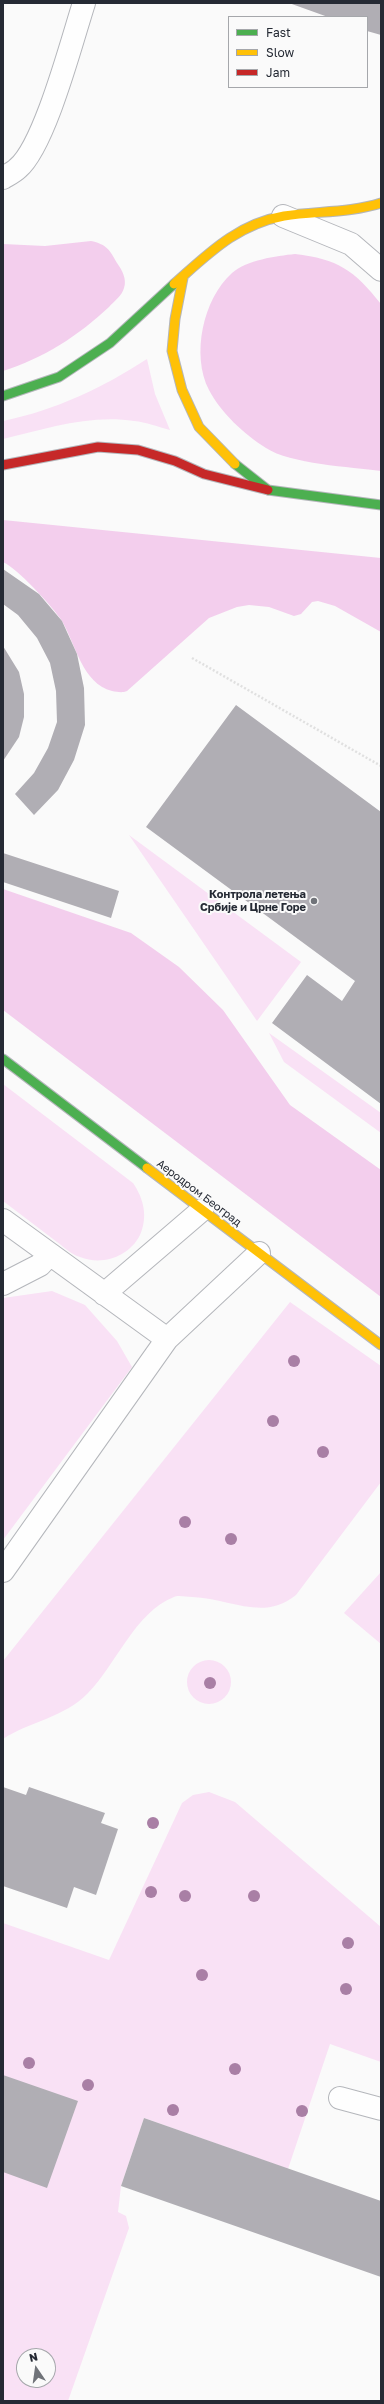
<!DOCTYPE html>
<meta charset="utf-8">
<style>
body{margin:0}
#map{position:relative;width:384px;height:2404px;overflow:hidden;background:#fafafa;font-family:"Golos Text",sans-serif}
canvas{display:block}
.frame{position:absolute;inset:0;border:4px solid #252a34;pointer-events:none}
.legend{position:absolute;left:228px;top:16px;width:140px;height:72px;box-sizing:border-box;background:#fafafa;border:1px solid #a5a7ab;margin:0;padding:5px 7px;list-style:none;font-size:12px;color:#252a34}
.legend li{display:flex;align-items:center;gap:8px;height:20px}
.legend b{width:20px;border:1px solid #a5a7ab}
.north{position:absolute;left:16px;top:2348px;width:40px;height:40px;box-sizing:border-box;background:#fafafa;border:1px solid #a5a7ab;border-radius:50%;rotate:347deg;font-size:11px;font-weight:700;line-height:16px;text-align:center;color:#252a34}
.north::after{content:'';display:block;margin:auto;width:14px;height:18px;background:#707379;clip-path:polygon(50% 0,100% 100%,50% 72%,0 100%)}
</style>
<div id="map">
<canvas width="384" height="2404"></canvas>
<div class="frame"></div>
<ul class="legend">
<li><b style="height:5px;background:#4caf50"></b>Fast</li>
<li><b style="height:5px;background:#ffc107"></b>Slow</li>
<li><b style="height:5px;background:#c62828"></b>Jam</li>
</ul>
<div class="north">N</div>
</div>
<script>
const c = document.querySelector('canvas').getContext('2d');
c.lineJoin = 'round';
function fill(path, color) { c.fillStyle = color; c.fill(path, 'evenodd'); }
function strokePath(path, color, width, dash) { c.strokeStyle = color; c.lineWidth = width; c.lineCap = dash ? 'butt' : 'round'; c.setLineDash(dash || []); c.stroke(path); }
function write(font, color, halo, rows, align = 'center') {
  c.font = font + ' "Golos Text",sans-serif'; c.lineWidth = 4; c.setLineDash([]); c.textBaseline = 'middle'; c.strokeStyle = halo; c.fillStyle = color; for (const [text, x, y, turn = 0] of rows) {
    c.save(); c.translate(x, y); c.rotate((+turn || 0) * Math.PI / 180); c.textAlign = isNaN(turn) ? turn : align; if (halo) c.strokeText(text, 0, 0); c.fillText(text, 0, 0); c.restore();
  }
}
fill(new Path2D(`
 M147,359L155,394L170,430C158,427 146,422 134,421C90,414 45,429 3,439V421C56,410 102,388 147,359Z
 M129,835L301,962L257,1021Z
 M269,1033L381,1113V1133L284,1062Z
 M3,1084L133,1183C144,1199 148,1217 140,1235C129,1257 102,1266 80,1257C72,1255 64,1247 57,1242C39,1228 21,1215 3,1201Z
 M52,1291L85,1305L117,1341L132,1367L3,1540V1298Z
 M290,1302L381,1366V1482L296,1595C263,1622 230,1598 192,1597C186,1597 178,1595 174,1597C135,1612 116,1665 88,1693C64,1718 30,1721 3,1739V1661Z
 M381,1572V1644L344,1613Z
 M187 1682a22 22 0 1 1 44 0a22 22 0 1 1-44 0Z
 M209,1792L235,1802L381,1927V2062L330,2044L288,2169L144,2118L121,2186L118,2212L126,2216L129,2228L68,2401H3V1923L109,1960L182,1803L193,1795ZM24,2356H48V2380H24Z`), '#f9e1f5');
fill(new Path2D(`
 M91,241C106,244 110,250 117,263C122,270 127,279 124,288C122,296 114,301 109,307C78,336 44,358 3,371V244L45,246Z
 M295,254C338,259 354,270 381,304V471C351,467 290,464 266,448C244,434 221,413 209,390C191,355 203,299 232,273C247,260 276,256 295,254Z
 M3,520L381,558V632L335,606L318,601L312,602L301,614L294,616L269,607L249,605L237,607L209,618L127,691C122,693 118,692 112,691C82,683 76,645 62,621C53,607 17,568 3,562Z
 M3,889L131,933L179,967L223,1010L290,1105L381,1170V1297L3,1010Z`), '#f3ceed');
fill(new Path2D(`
 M289,3H381V35L367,31V17H328Z
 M3,569L39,594L62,621L77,654L84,688L85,725L74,760L58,790L34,815L15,794L34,773L48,748L57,722L56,691L50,663L37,638L18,615L3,604Z
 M3,646L19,672L24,694V717L19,737L3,761Z
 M236,705L381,812V1104L272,1023L307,975L342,1001L355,981L146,827Z
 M3,853L119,891L111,918L3,882Z
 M3,1787L26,1795L29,1787L105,1813L101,1823L118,1829L96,1895L74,1887L67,1908L3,1886Z
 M3,2075L78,2101L47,2188L3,2172Z
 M144,2118L381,2201V2277L121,2186Z`), '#b0aeb4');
const lane = new Path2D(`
 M3,178C8,175 14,172 18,168C45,145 72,40 84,3
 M3,1220L167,1339
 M3,1284L40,1265L50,1254
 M104,1294L202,1210
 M3,1571L167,1339L259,1253
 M340,2098L381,2109`);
const street = new Path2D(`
 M283,216L351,244L381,270`);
const fast = new Path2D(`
 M3,396L59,377L110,343L174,284
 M235,464L268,490L381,505
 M3,1059L147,1168`);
const slow = new Path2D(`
 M183,278L175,319L172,351L182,390L199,427L235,464
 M174,284C208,254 237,224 284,216C316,211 350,213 381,203
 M147,1168L381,1345`);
const jam = new Path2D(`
 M3,465L98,447L138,450L175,461L204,474L268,490`);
strokePath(lane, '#b4b6bb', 24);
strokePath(street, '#b4b6bb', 24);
strokePath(fast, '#b4b6bb', 11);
strokePath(slow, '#b4b6bb', 11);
strokePath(jam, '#b4b6bb', 11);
strokePath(new Path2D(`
 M192,658L381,766`), '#e0e0e0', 2.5, [2, 2]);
strokePath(lane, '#fefefe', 22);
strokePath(street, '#fefefe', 22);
strokePath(fast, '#4caf50', 9);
strokePath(slow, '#ffc107', 9);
strokePath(jam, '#c62828', 9);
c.fillStyle = '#a97fa5';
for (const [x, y] of [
 [294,1361],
 [273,1421],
 [323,1452],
 [185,1522],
 [231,1539],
 [210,1683],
 [153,1823],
 [151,1892],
 [185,1896],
 [254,1896],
 [348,1943],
 [202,1975],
 [346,1989],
 [29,2063],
 [235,2069],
 [88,2085],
 [173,2110],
 [302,2111]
]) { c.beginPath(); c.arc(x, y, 6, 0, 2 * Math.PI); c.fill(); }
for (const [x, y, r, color] of [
 [314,901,4,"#707379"]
]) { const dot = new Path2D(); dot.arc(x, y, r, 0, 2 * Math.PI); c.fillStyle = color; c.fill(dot); strokePath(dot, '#fafafa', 1.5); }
write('bold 11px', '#252a34', '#fafafa', [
 ["Контрола летења",306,895],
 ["Србије и Црне Горе",306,908]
], 'right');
write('11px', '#252a34', '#fafafa', [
 ["Аеродром Београд",199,1193,37]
]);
</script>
